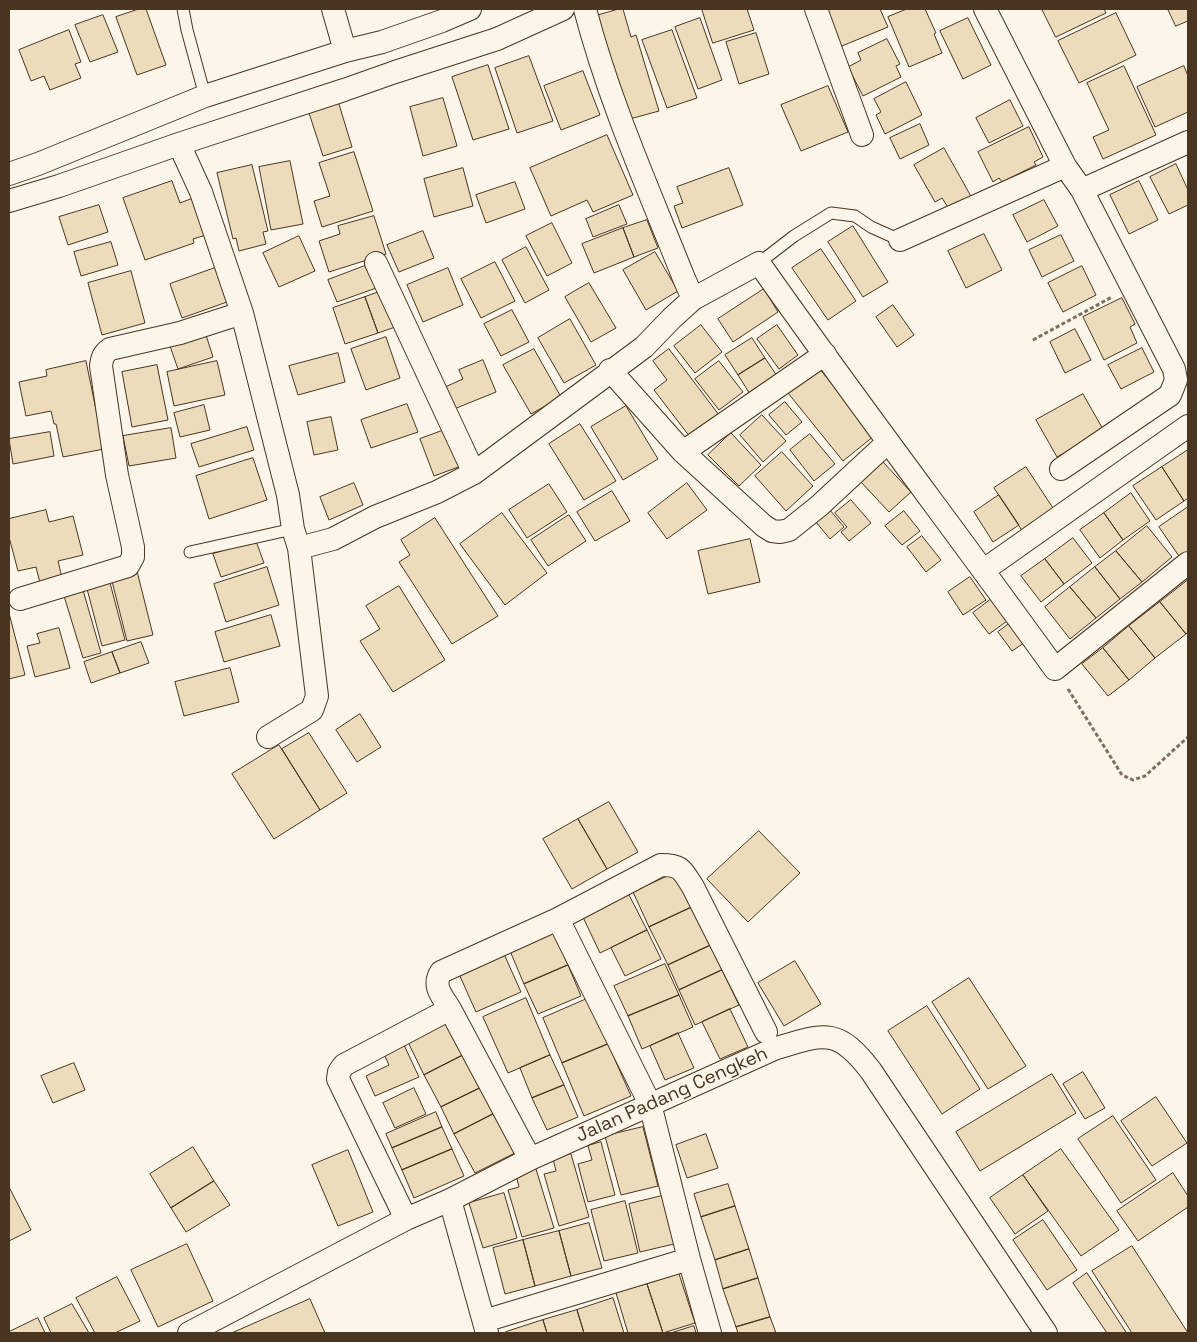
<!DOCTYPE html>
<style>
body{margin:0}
#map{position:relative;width:1197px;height:1342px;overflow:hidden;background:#fbf6e9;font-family:"Space Grotesk",sans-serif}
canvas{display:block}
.frame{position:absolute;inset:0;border:10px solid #4a3520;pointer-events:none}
</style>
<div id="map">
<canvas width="1197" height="1342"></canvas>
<div class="frame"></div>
</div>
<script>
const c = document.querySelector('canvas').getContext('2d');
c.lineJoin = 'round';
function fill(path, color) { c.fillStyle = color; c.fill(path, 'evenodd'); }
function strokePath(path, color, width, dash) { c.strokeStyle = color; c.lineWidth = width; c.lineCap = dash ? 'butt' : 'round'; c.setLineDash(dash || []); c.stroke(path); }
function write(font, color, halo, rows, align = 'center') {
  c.font = font + ' "Space Grotesk",sans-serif'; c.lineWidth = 4; c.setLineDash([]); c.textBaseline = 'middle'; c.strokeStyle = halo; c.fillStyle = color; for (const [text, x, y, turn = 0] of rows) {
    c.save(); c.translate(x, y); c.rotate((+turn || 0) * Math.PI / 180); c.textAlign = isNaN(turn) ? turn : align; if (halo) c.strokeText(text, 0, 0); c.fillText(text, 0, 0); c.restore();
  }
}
const building = new Path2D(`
 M139,9H146L166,65L137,75L116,17Z
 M619,9H623L631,37L636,35L659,111L626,120L592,17Z
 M702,9H747L754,30L713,43Z
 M820,9H880L888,27L837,48Z
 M907,9H925L936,33L934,34L942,53L909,67L888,17Z
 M1042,9H1104L1106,13L1056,37Z
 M1168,9H1188V21L1176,26Z
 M1116,13L1136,55L1079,83L1058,41Z
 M103,15L118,52L90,62L75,25Z
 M700,18L722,80L698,89L675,27Z
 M968,18L991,65L963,79L940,31Z
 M69,30L81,62L75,64L81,78L50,90L44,76L31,81L19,50Z
 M672,30L697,98L667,108L642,40Z
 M756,33L769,74L739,84L726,42Z
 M887,39L900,64L896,66L901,77L863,96L848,67L861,60L858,53Z
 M529,56L553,121L517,133L495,68Z
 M488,65L509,129L473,140L452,77Z
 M1124,66L1156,135L1103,159L1093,137L1109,130L1087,83Z
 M1184,66L1188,76V112L1155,127L1137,87Z
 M583,71L600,115L561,130L544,86Z
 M906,82L922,115L885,134L876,115L881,112L874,99Z
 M828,86L848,132L801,151L781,105Z
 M443,98L457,146L423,156L410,107Z
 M1010,100L1023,126L989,143L976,118Z
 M338,101L352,147L323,156L308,110Z
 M920,124L929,145L900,159L890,138Z
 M1029,127L1043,157L1034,162L1036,165L1002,182L999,178L993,182L978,152Z
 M607,135L633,195L593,212L587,200L551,216L530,168Z
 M944,148L973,200L951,212L942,198L935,202L914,165Z
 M354,152L373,211L322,227L314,201L330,196L319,163Z
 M290,161L303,224L271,230L259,167Z
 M1176,164L1188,190V205L1169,214L1150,177Z
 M252,165L268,231L263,232L266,244L239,251L236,238L233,239L217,173Z
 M463,168L473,206L434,217L424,179Z
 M729,168L743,205L682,228L674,206L683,203L677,187Z
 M172,181L180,203L193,198L206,235L193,239L194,243L145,260L123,198Z
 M1139,181L1158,220L1129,234L1110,195Z
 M515,182L525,209L486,223L476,195Z
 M1044,200L1058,226L1027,242L1013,215Z
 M99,205L108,232L68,245L59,217Z
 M619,205L627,224L593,237L586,219Z
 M374,216L386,254L329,272L319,241L340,234L338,226Z
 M647,220L658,248L634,257L623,228Z
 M552,223L572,263L547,276L526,236Z
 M853,226L888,282L863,297L828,242Z
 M623,228L634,257L594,273L582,244Z
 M423,231L434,258L399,272L387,245Z
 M984,234L1002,270L966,288L948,251Z
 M1061,235L1074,261L1042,277L1029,250Z
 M299,236L315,271L279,287L263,253Z
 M111,242L118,265L81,276L74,252Z
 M526,247L549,290L525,303L502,260Z
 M821,249L856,301L828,320L792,268Z
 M655,252L678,291L646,310L623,270Z
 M495,262L515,301L481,318L461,279Z
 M370,264L379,287L337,302L328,280Z
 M1082,266L1096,295L1063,312L1048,283Z
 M215,268L227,302L182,318L170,284Z
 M448,268L463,305L423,322L407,285Z
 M131,271L145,323L102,335L88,283Z
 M589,283L616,328L591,342L565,297Z
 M764,289L778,312L733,342L718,319Z
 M385,290L398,326L378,333L365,297Z
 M365,297L378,333L345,344L333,308Z
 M1122,298L1135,324L1130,327L1137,343L1104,360L1083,317Z
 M893,305L914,335L897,347L876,317Z
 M512,310L529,342L501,356L484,324Z
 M570,319L596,365L564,383L538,338Z
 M701,325L722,352L695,373L674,346Z
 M777,325L798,355L779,369L757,339Z
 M1075,329L1091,360L1065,373L1050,342Z
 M206,335L213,357L178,369L170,346Z
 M386,337L400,378L366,390L351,349Z
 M752,338L765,358L738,375L725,355Z
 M1142,348L1154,372L1121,389L1108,365Z
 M534,349L561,397L531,414L503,365Z
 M669,349L719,415L690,437L654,390L667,380L653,361Z
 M338,353L345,382L298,395L289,366Z
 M765,358L777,376L750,394L738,375Z
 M483,360L496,392L454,409L445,387L463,379L459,370Z
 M86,361L104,449L63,457L56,424H54L51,411L26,416L19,382L47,376L46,370Z
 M217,361L225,395L174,406L167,372Z
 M719,361L743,392L719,410L695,379Z
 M157,365L168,420L132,427L122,372Z
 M819,368L874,436L843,461L788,393Z
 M1083,394L1104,431L1057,457L1036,420Z
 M785,402L802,422L786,435L769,415Z
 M407,404L418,432L371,448L361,420Z
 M204,405L210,430L180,437L174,413Z
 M626,406L658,459L623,480L591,427Z
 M762,415L786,441L763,462L740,435Z
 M331,417L338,450L314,455L307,422Z
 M580,424L616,481L584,500L549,444Z
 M247,427L254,450L199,467L191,444Z
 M171,428L176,458L129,466L123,436Z
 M447,429L461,466L434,476L420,439Z
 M50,432L54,456L13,464L9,439Z
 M731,433L761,465L739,486L708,455Z
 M810,434L835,464L814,481L790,450Z
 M1188,450V498L1184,501L1162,467Z
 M782,452L813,486L786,511L755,476Z
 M253,458L267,500L209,519L196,476Z
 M883,462L911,492L889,512L861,482Z
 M1026,467L1055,511L1023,532L994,488Z
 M1162,467L1184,501L1156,520L1133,486Z
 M354,483L363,505L329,520L320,497Z
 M687,483L707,510L667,539L648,513Z
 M549,484L567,512L527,538L509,510Z
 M612,491L630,521L595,541L577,512Z
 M1131,493L1150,521L1123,540L1104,513Z
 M999,495L1019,525L993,542L974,512Z
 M851,500L871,523L849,541L841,532L847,527L835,513Z
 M825,504L844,527L830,539L811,516Z
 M1188,507V554L1181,559L1159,527Z
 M46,510L49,522L73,516L83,555L58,561L62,578L40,583L36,567L18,571L9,537V519Z
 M904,511L920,531L902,545L885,526Z
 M502,513L547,573L505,605L460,544Z
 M1104,513L1123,540L1100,558L1080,530Z
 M569,515L586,541L548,566L531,540Z
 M435,518L498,616L452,644L399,562L410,555L401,540Z
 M1147,526L1172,557L1142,582L1116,551Z
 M922,536L941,560L926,572L907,547Z
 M1073,538L1092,563L1064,584L1045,559Z
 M750,539L760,582L708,594L698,551Z
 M256,541L264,563L221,577L213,554Z
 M1116,551L1142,582L1120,599L1095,567Z
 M1045,559L1064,584L1041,602L1021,576Z
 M136,567L153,635L127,641L110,573Z
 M267,567L279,605L226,622L214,584Z
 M1095,567L1120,599L1096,618L1070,587Z
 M970,577L986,600L963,615L948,592Z
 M109,579L125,640L102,646L86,585Z
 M1188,580V632L1186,634L1160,602Z
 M399,586L445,660L393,692L360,641L380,629L366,606Z
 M1070,587L1096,618L1070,639L1045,607Z
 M83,590L101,653L83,658L64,596Z
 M994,597L1010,619L989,634L973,613Z
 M1160,602L1186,634L1155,658L1129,626Z
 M9,613L25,675L9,679Z
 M271,615L280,646L224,662L215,632Z
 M1013,621L1027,641L1012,651L998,632Z
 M1129,626L1155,658L1129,680L1103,648Z
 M59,628L70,668L35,677L27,646L40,643L37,634Z
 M141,642L149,663L120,673L112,652Z
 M1103,648L1129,680L1108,696L1082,664Z
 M112,652L120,673L91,683L84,662Z
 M230,668L239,702L184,716L175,682Z
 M360,714L381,747L357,762L336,730Z
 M309,733L347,793L320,810L282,749Z
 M279,745L320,810L274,839L232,774Z
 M609,802L638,852L607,869L578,819Z
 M578,819L607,869L572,889L543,839Z
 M759,831L800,873L748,922L707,879Z
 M677,872L692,907L649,927L633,892Z
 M628,893L647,930L600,953L582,915Z
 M692,907L711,945L668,965L649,927Z
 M647,930L661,959L625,976L611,948Z
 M553,932L568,965L524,984L510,951Z
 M711,945L722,970L679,990L668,965Z
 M504,954L521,992L476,1012L459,974Z
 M795,961L821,1004L784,1026L758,983Z
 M665,964L679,995L628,1016L614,986Z
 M568,965L581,996L538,1014L524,984Z
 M722,970L739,1005L695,1025L679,990Z
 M969,978L1026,1066L988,1089L932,1002Z
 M679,995L693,1027L642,1049L628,1016Z
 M526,998L550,1055L508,1073L483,1017Z
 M589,998L608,1044L562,1063L543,1018Z
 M927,1006L980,1089L942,1114L888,1031Z
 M730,1009L748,1047L720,1059L702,1022Z
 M451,1021L467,1053L424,1075L408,1042Z
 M678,1033L694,1068L665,1080L650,1046Z
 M608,1044L631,1096L584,1116L562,1063Z
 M404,1045L419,1077L375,1096L366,1076L389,1065L384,1054Z
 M467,1053L484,1086L441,1107L424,1075Z
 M550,1055L564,1085L532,1098L520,1068Z
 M74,1063L85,1090L53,1103L41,1076Z
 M1083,1072L1105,1108L1085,1119L1063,1084Z
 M1052,1074L1076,1113L980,1171L956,1132Z
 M564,1085L578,1117L547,1130L532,1098Z
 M484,1086L497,1112L454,1134L441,1107Z
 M414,1088L426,1114L395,1128L383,1103Z
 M1156,1097L1187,1143L1152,1166L1121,1121Z
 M436,1112L442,1127L392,1148L386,1134Z
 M497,1112L517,1152L475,1173L454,1134Z
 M1113,1116L1156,1180L1121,1203L1078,1139Z
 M442,1127L452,1149L402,1170L392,1148Z
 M643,1127L658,1186L621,1195L605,1136Z
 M706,1134L718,1168L687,1178L676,1145Z
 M601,1142L615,1195L588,1202L578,1164L592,1160L588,1146Z
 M193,1147L214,1181L171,1208L150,1174Z
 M452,1149L464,1176L414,1198L402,1170Z
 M1061,1149L1119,1230L1081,1256L1023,1175Z
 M348,1150L373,1212L338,1226L312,1165Z
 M571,1154L589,1217L559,1226L544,1174L556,1171L553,1159Z
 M536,1169L554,1228L522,1237L508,1190L519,1187L516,1175Z
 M1173,1173L1188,1196V1207L1138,1241L1117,1211Z
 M1023,1175L1048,1211L1015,1234L990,1198Z
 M214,1181L230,1205L186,1232L171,1208Z
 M728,1184L735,1206L701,1217L694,1194Z
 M10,1189L31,1230L9,1241V1190Z
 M504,1193L517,1238L483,1248L469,1203Z
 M666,1195L678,1243L640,1252L629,1204Z
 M625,1201L638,1253L604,1261L591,1210Z
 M735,1206L749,1249L715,1260L701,1217Z
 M1043,1220L1077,1270L1047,1290L1013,1240Z
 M589,1223L602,1268L571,1276L559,1231Z
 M559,1231L571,1276L535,1286L523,1240Z
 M523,1240L535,1286L505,1294L493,1248Z
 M187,1244L213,1301L158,1327L131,1270Z
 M1132,1246L1188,1333H1132L1092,1271Z
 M749,1249L758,1278L723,1289L715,1260Z
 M1087,1273L1126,1332L1124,1333H1107L1073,1283Z
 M679,1274L695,1323L663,1333L647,1284Z
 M117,1277L140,1321L115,1333H95L76,1298Z
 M758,1278L770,1317L736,1327L723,1289Z
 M647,1284L663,1333H628L616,1293Z
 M613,1298L624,1333H584L577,1310Z
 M310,1299L325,1333H232Z
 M72,1304L89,1333H51L44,1318Z
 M577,1310L584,1333H547L543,1320Z
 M770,1317L776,1333H738L736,1327Z
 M38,1318L45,1333H9V1332Z
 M543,1320L547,1333H506V1332Z
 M694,1326L696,1333H671Z`);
fill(building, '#ecdcbc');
strokePath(building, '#4a3520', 1);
const lane = new Path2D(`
 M183,9L187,30L205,96
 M759,263L794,236L831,213L855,216L871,227L900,240
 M190,552L293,529`);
const street = new Path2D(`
 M333,9L345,51
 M816,9L862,135
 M985,9L1065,166L1082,190L1174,369L1176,380L1170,395L1061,469
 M179,144L201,192L242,313L288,495L293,529L299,548L333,539L375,517L437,492L474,473L644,347L672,318L693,299L683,276C648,188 609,101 585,9
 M9,174L38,164L205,96L345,51L382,42L442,21L470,9
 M1082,190L1188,142
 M9,201L59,186L179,144L344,90L395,72L497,39L563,9
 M900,240L1065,166
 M376,263L474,473
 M693,299L759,263C855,400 957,533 1055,669L1188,563
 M610,370L683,452L764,526L772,531L780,532L789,530L819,506L888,442
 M683,452L825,354
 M984,570L1188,426
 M20,599L128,566L133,557V547L117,475L101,366C102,358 103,354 110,349L180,333L242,313
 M268,737L312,710L317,696L299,548
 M558,919L650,1104L689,1259L710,1333
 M530,1159L450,1009C442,996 432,986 441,972L558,919L661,865C682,865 682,870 693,887L766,1032
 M450,1200L487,1333
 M406,1219L338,1079L339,1072L344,1065L450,1009
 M484,1321L689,1259
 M189,1333L406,1219L450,1200L530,1159L774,1049C823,1034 837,1026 871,1071L1046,1333`);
strokePath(lane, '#4a3520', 13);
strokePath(street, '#4a3520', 24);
strokePath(new Path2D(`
 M1033,340L1112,297
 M1068,689L1122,775L1133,780L1145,776L1188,737`), '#7f6f5c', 3, [4, 2.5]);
strokePath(lane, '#fbf6e9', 11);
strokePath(street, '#fbf6e9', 22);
write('19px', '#4a3520', '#fbf6e9', [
 ["Jalan Padang Cengkeh",672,1095,-24]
]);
</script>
